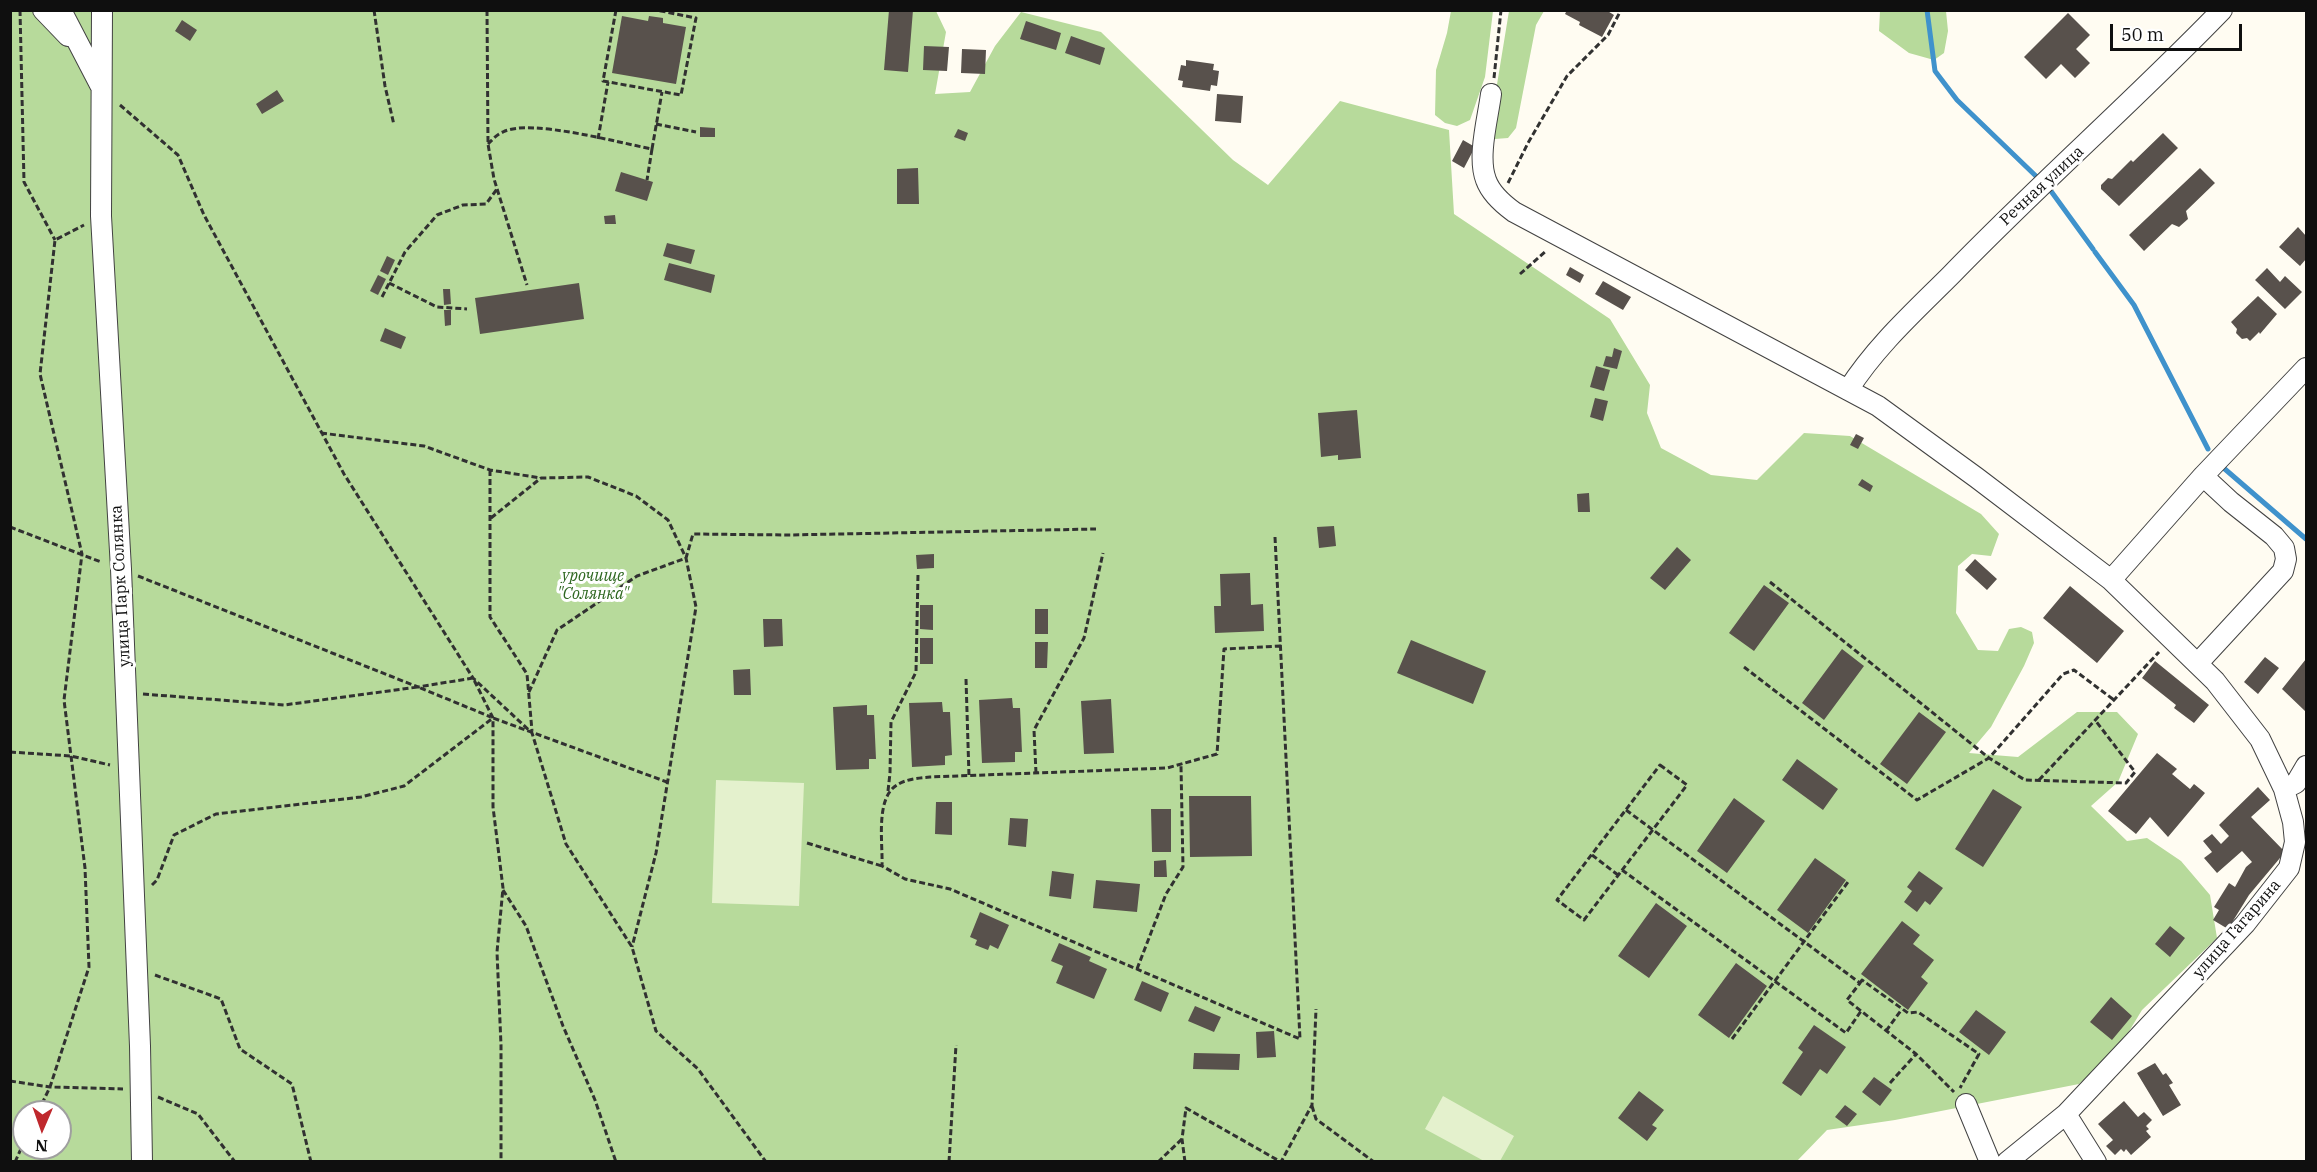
<!DOCTYPE html>
<meta charset="utf-8">
<style>
body{margin:0}
#map{position:relative;width:2317px;height:1172px;overflow:hidden;background:#fffcf2;font-family:"IBM Plex Serif",serif}
canvas{display:block}
.frame{position:absolute;inset:0;border:12px solid #0f0f0f;pointer-events:none}
.north{position:absolute;left:12px;top:1100px;width:60px;height:60px;box-sizing:border-box;background:#fff;border:2px solid #9f9f9f;border-radius:50%;rotate:182deg;font-size:16px;font-weight:700;line-height:24px;text-align:center;color:#0f0f0f}
.north::after{content:'';display:block;margin:auto;width:21px;height:27px;background:#bf282d;clip-path:polygon(50% 0,100% 100%,50% 72%,0 100%)}
.scale{position:absolute;left:2110px;top:24px;width:132px;height:27px;box-sizing:border-box;border:3px solid #0f0f0f;border-top:0;padding-left:8px;font-size:18px;line-height:21px;white-space:nowrap;color:#0f0f0f;-webkit-text-stroke:4px #fff;paint-order:stroke}
</style>
<div id="map">
<canvas width="2317" height="1172"></canvas>
<div class="frame"></div>
<div class="north">N</div>
<div class="scale">50 m</div>
</div>
<script>
const c = document.querySelector('canvas').getContext('2d');
c.lineJoin = 'round';
function fill(path, color) { c.fillStyle = color; c.fill(path, 'evenodd'); }
function strokePath(path, color, width, dash) { c.strokeStyle = color; c.lineWidth = width; c.lineCap = dash ? 'butt' : 'round'; c.setLineDash(dash || []); c.stroke(path); }
function write(font, color, halo, rows, align = 'center') {
  c.font = font + ' "IBM Plex Serif",serif'; c.lineWidth = 6; c.setLineDash([]); c.textBaseline = 'middle'; c.strokeStyle = halo; c.fillStyle = color; for (const [text, x, y, turn = 0] of rows) {
    c.save(); c.translate(x, y); c.rotate((+turn || 0) * Math.PI / 180); c.textAlign = isNaN(turn) ? turn : align; if (halo) c.strokeText(text, 0, 0); c.fillText(text, 0, 0); c.restore();
  }
}
fill(new Path2D(`
 M10,11H936L946,32L935,94L970,92L995,46L1021,12L1101,32L1233,160L1268,185L1340,101L1449,130L1454,214L1610,319L1650,385L1647,413L1661,448L1711,475L1757,480L1804,433L1850,436L1981,514L1999,534L1991,556L1972,554L1958,566L1956,613L1978,650L1998,651L2009,629L2021,627L2032,632L2034,643L2024,666L1991,727L1969,753L2018,757L2077,712H2117L2138,734L2118,782L2091,806L2127,841L2147,838L2181,861L2210,895L2217,938L2142,1010L2117,1051L2079,1084L1895,1120L1827,1130L1797,1161H11ZM24,1112H60V1148H24Z
 M1451,11H1493L1485,77L1470,120L1457,126L1445,123L1435,115L1436,70L1447,33Z
 M1509,11H1544L1536,25L1516,128L1508,138L1495,139L1491,131L1492,115Z
 M1880,11H1946L1948,31L1944,53L1934,60L1909,53L1879,31Z`), '#b7da9b');
fill(new Path2D(`
 M716,780L804,783L799,906L712,903Z
 M1443,1096L1514,1136L1500,1161H1484L1425,1129Z`), '#e4f1cd');
strokePath(new Path2D(`
 M1927,10L1935,71L1957,100L2040,180
 M2048,187L2093,249
 M2095,252L2134,305L2208,449
 M2219,464L2306,539`), '#3f92cc', 5);
fill(new Path2D(`
 M889,10H913L908,72L884,70Z
 M1567,10H1606L1614,15L1602,37L1579,25L1580,22L1565,14Z
 M2068,13L2090,35L2076,49L2090,63L2075,78L2061,64L2046,79L2024,57Z
 M622,16L648,21L649,16L663,18V23L686,27L676,84L612,73Z
 M182,20L197,30L190,41L175,31Z
 M1026,21L1061,33L1056,50L1020,39Z
 M1071,36L1105,48L1100,65L1065,53Z
 M924,46L949,47L947,71L923,70Z
 M962,49L986,50L985,74L961,73Z
 M1186,60L1214,64L1213,70L1219,71L1217,86L1211,85L1210,91L1182,87L1183,81L1178,80L1181,65L1186,66Z
 M277,90L284,101L262,114L256,104Z
 M1217,94L1243,96L1241,123L1215,121Z
 M700,127L715,128V137H700Z
 M958,129L968,133L965,141L954,137Z
 M2163,133L2178,148L2119,206L2101,189V185L2108,178L2112,179L2131,160L2133,162Z
 M1463,140L1475,147L1464,168L1452,161Z
 M918,168L919,204H897V169Z
 M2200,168L2215,183L2186,211L2188,219L2179,227L2172,224L2144,251L2129,235Z
 M621,172L653,182L647,201L615,191Z
 M615,215L616,224H605L604,216Z
 M2298,227L2306,236V259L2300,266L2279,247Z
 M667,243L695,250L691,264L663,256Z
 M387,256L395,260L388,275L380,271Z
 M669,263L715,275L711,293L664,280Z
 M1570,267L1584,275L1580,283L1566,275Z
 M2267,268L2280,282L2285,276L2302,292L2285,309L2255,280Z
 M378,275L386,279L378,295L370,291Z
 M1603,281L1631,297L1623,310L1595,294Z
 M579,283L584,319L480,334L475,298Z
 M443,289H450L451,304L444,305Z
 M2258,296L2277,314L2260,334L2259,332L2250,341L2247,338L2242,339L2236,333L2237,329L2231,322Z
 M444,310H451V325L445,326Z
 M385,328L406,337L401,349L380,341Z
 M1614,348L1622,351L1617,369L1603,366L1606,356L1612,357Z
 M1596,366L1610,370L1604,391L1590,387Z
 M1595,398L1608,401L1603,421L1590,417Z
 M1357,410L1361,458L1338,460V455L1321,457L1318,413Z
 M1856,434L1864,438L1858,449L1850,445Z
 M1862,479L1873,486L1870,492L1858,485Z
 M1589,493L1590,512H1578L1577,494Z
 M1334,526L1336,546L1319,548L1317,527Z
 M1677,547L1691,560L1665,590L1650,578Z
 M934,554V568L917,569L916,555Z
 M1975,559L1997,579L1987,590L1965,570Z
 M1250,573L1251,605L1263,604L1264,631L1215,633L1214,606H1221L1220,574Z
 M1764,585L1789,603L1754,651L1729,633Z
 M2070,586L2124,631L2097,663L2043,618Z
 M920,605H933V630L920,629Z
 M1035,609H1048V634H1035Z
 M763,619H782L783,646L764,647Z
 M920,638H933V664H920Z
 M1411,640L1486,671L1473,704L1397,673Z
 M1035,642H1048L1047,668H1035Z
 M1842,649L1864,666L1824,720L1802,703Z
 M2265,657L2279,668L2258,694L2244,682Z
 M2306,659V710L2305,711L2282,689Z
 M2155,661L2209,705L2194,723L2174,708L2176,705L2142,678Z
 M750,669L751,695H734L733,670Z
 M1012,698L1013,708H1020L1022,752H1015V762L982,763L979,700Z
 M1111,699L1114,753L1084,754L1081,701Z
 M942,702L943,712H950L952,755L945,756V765L912,767L909,703Z
 M867,705V715H874L876,759H869V769L836,770L833,707Z
 M1919,712L1946,732L1907,784L1880,764Z
 M2157,753L2177,769L2172,774L2190,789L2194,784L2205,793L2168,837L2150,817L2136,834L2108,811Z
 M1797,759L1838,789L1823,810L1782,780Z
 M2258,787L2270,800L2251,817L2285,852L2249,895L2228,929L2213,920L2219,910L2214,907L2229,883L2235,887L2246,867L2252,862L2242,851L2217,873L2204,858L2212,852L2203,841L2212,834L2221,844L2229,836L2219,825Z
 M1993,789L2022,807L1983,867L1955,849Z
 M1189,796H1251L1252,856L1190,857Z
 M1734,798L1765,821L1727,873L1697,851Z
 M936,802H952V835L935,834Z
 M1151,809H1171V852H1152Z
 M1010,818L1028,819L1026,847L1008,845Z
 M1815,858L1846,880L1808,933L1777,910Z
 M1166,860L1167,877H1154V861Z
 M1052,871L1074,874L1071,899L1049,896Z
 M1919,871L1943,888L1930,905L1925,901L1917,912L1904,902L1912,891L1907,887Z
 M1096,880L1140,884L1137,912L1093,908Z
 M1656,903L1687,926L1649,978L1618,956Z
 M980,912L1009,925L998,949L990,945L988,950L975,945L977,940L970,937Z
 M1902,921L1920,935L1913,944L1934,960L1921,977L1928,983L1908,1010L1861,974Z
 M2170,926L2185,938L2170,957L2155,944Z
 M1059,943L1091,957L1089,961L1107,969L1094,999L1056,983L1063,966L1051,961Z
 M1736,963L1767,986L1729,1038L1698,1015Z
 M1142,981L1169,993L1161,1012L1134,1000Z
 M2111,997L2132,1016L2112,1040L2090,1022Z
 M1195,1006L1221,1017L1214,1032L1188,1021Z
 M1976,1010L2006,1032L1989,1055L1959,1032Z
 M1814,1025L1846,1047L1827,1074L1820,1069L1801,1096L1782,1083L1803,1052L1798,1048Z
 M1274,1031L1276,1057L1257,1058L1256,1032Z
 M1194,1053L1240,1054L1239,1070L1193,1069Z
 M2155,1063L2163,1075L2166,1073L2173,1083L2169,1085L2181,1105L2163,1116L2137,1073Z
 M1874,1077L1892,1090L1880,1106L1862,1092Z
 M1639,1091L1664,1110L1652,1125L1657,1128L1647,1141L1618,1118Z
 M2124,1101L2138,1117L2144,1112L2152,1120L2146,1126L2149,1129L2146,1131L2151,1137L2131,1155L2126,1149L2124,1152L2121,1149L2115,1155L2106,1146L2113,1140L2098,1124Z
 M1845,1105L1857,1114L1847,1126L1835,1117Z`), '#58514c');
const minor = new Path2D(`
 M43,10L68,36
 M61,10L100,85
 M102,10L101,216L121,569L140,1046L142,1162
 M1491,94C1488,118 1477,157 1486,180C1491,194 1503,204 1514,212L1878,406L1977,478L2111,580L2215,681L2260,739L2284,789L2293,822L2295,842L2289,868L2245,924L2066,1114L2007,1162
 M1848,390C1876,346 1915,311 1951,275C2039,184 2134,101 2222,10
 M2111,580L2203,476L2306,368
 M2198,663L2283,571L2286,559L2284,548L2274,536L2231,502L2203,476
 M2284,789L2296,783L2306,766
 M1966,1104L1990,1162
 M2066,1114L2096,1162`);
strokePath(minor, '#424242', 22);
strokePath(new Path2D(`
 M20,10L24,182L55,240
 M374,10L385,86L394,125
 M487,10L488,144L494,179L527,285
 M616,10L603,81L681,95L696,18L656,10
 M1494,78L1501,10
 M120,105L178,155L204,215L344,474L473,678L532,733L566,844L632,947L656,1031L698,1069L766,1162
 M656,124L696,132
 M598,139L608,82
 M488,144C492,140 497,134 503,132C529,118 620,143 652,149L647,180
 M652,149L662,92
 M1508,183L1528,143L1567,76L1608,35L1621,10
 M1520,274L1546,251
 M389,283L437,307L467,309
 M382,297L405,252L437,215L463,205L486,204L497,189
 M321,433L424,446L490,470L541,478L588,477L636,496L668,520L686,558L696,607L656,853L632,947
 M490,470V617L527,674L532,731
 M491,518L541,478
 M10,527L101,562
 M1275,537L1300,1039L950,889L905,879L882,866C883,844 875,798 897,785C906,779 919,778 930,777L1167,768L1217,754L1224,649L1281,646
 M138,576L418,687L473,678L493,718V807L503,888L497,952L501,1045V1162
 M1770,582L1989,758L2025,780L2126,783L2135,772L2095,720
 M1744,667L1917,800L1989,758L2063,674L2074,670L2114,700
 M966,679L969,776
 M529,692L557,630L637,576L686,558L693,534L788,535L1096,529
 M143,694L284,705L418,687L491,717
 M10,752L71,756L110,765
 M1660,765L1687,785L1584,920L1557,900Z
 M1036,773L1034,730L1084,638L1103,553
 M2039,780L2159,652
 M888,791L890,773L891,722L916,672L918,574
 M1626,810L1860,983L1847,1000L1916,1054L1954,1092
 M807,843L882,866
 M1592,855L1618,875
 M1622,870L1846,1033L1861,1011
 M152,885L157,880L174,835L216,814L361,797L404,786L493,718L667,782
 M503,890L526,926L563,1026L595,1100L616,1162
 M1137,969L1166,894L1183,867L1181,766
 M155,975L221,999L240,1049L292,1084L311,1162
 M1860,983L1862,980L1908,1013L1918,1012L1979,1054L1960,1088
 M1886,1031L1902,1009
 M1732,1039L1848,882
 M10,1081L50,1087L123,1089
 M1890,1083L1916,1054
 M158,1097L198,1114L235,1162
 M1312,1106L1316,1119L1374,1162
 M38,1112L50,1087L89,967L85,868L64,700L82,554L40,374L55,240L84,225
 M15,1162L24,1142
 M949,1162L956,1045
 M1158,1162L1182,1139
 M1185,1162L1182,1139L1186,1108L1281,1162L1312,1105L1316,1009`), '#313131', 3, [6, 3]);
strokePath(minor, '#fff', 20);
write('16px', '#0f0f0f', '#fff', [
 ["Речная улица",2042,186,-43],
 ["улица Парк Солянка",121,586,-93],
 ["улица Гагарина",2237,929,-49]
]);
write('italic 16px', '#2e6720', '#fff', [
 ["урочище",593,576],
 ["\"Солянка\"",593,594]
]);
</script>
